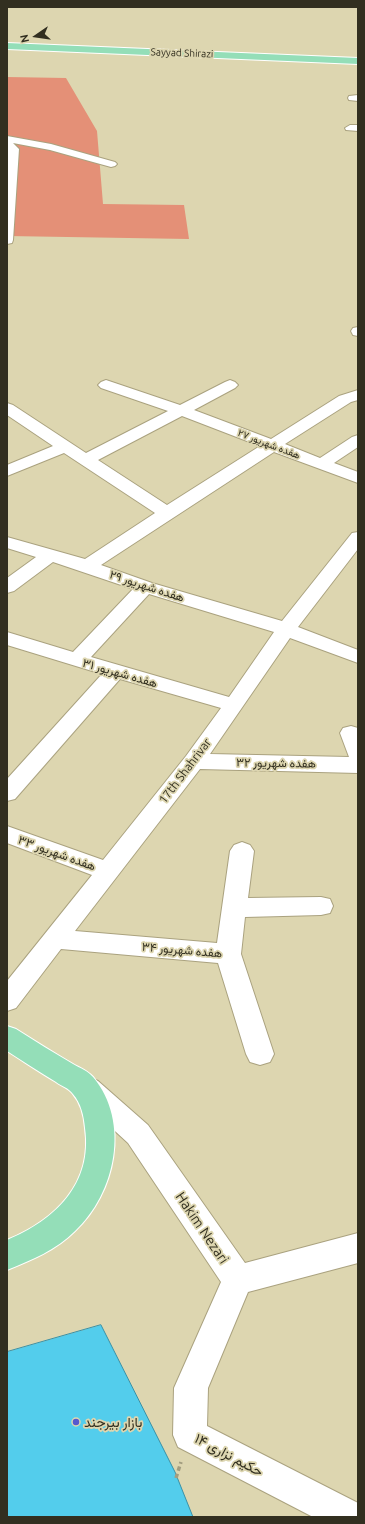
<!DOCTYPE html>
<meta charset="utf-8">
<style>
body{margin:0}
#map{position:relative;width:365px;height:1524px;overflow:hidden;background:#ddd6b0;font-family:Ubuntu,sans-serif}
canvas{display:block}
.frame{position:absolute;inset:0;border:8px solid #322f20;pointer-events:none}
.north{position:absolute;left:16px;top:16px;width:40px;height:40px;-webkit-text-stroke:3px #ddd6b0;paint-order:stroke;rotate:257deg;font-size:11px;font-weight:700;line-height:16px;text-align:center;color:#322f20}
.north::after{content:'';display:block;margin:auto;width:14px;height:18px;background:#322f20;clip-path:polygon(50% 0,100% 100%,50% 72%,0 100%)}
</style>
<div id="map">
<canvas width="365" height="1524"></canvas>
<div class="frame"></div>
<div class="north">N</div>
</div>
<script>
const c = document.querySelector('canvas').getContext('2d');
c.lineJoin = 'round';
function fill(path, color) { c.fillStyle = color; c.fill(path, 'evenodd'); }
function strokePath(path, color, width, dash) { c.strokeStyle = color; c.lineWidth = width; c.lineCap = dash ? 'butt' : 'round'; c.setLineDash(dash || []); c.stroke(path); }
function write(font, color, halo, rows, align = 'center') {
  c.font = font + ' Ubuntu,Vazirmatn,sans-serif'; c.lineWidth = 3.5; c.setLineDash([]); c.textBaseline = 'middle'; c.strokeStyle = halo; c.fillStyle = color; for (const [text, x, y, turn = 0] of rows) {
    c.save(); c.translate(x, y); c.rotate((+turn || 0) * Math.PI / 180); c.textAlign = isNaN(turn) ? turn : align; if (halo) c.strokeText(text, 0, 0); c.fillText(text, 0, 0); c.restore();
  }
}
fill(new Path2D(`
 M7,77L66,78L97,131L103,204L184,205L189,239L7,236Z`), '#e49077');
const building = new Path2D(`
 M101,1325L175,1472L193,1517H7V1352Z`);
fill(building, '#53cdec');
strokePath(building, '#3a90a5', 1);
const minor = new Path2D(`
 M358,95V101L349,100L348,98L349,96Z
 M350,125H358V131L346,130L345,128Z
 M7,136L51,144L115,162L117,164L115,166L111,167L50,150L13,143L19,149L13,240L12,243L7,244Z
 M358,327V336L353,335L351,331L353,328Z
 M106,380L180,405L225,382L230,380L235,382L238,385L235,388L194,410L271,439L339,396L358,390V400L351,402L285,444L320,458L352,437L358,435V447L334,463L358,472V483L274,452L101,565L152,583L282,621L352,533L358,532V549L298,627L358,650V663L290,638L210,754L349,757L340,733L343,728L351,726L358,728V773L200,769L75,931L217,943L230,851L234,845L242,842L250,845L254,851L248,898L321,897L330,899L333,906L330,913L321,915L245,917L241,954L274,1054L270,1062L260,1065L250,1062L246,1054L218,963L61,949L16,1008L7,1011V981L92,875L7,843V826L103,860L186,756L221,708L120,679L15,799L7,801V779L102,674L7,645V632L73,652L133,589L53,562L14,591L7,593V578L36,557L7,548V537L85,559L155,513L64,453L7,476V465L53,446L7,415V403L13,405L86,453L168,411L101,388L98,385L101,382ZM182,416L260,446L167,505L98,460ZM149,594L274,632L229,697L91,657Z
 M88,1077L98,1081L148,1125L245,1263L358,1233V1263L248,1292L208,1388L207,1426L358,1503V1517H313L178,1447L173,1435L174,1388L221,1282L128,1143L78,1097L74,1089L78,1081Z`);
const major = new Path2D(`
 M7,43L358,58V64L7,49Z
 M7,1026L16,1029C35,1041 54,1053 73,1064C80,1068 88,1071 93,1077C131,1122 115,1194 75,1231C56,1250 32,1260 7,1270V1240C55,1220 93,1184 85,1128C84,1116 81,1103 73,1094C69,1088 61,1086 56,1082C39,1072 23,1061 7,1051Z`);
strokePath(minor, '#aaa27f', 2);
strokePath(major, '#fff', 2);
strokePath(new Path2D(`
 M176,1478L181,1462`), '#a29d7f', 3.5, [4.5, 3]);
fill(minor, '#fff');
fill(major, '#94deb8');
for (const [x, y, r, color] of [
 [76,1422,4,"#5658cf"]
]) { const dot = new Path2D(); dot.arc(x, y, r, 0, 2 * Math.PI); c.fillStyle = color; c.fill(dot); strokePath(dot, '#ddd6b0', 1.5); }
write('10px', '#322f20', '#ddd6b0', [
 ["Sayyad Shirazi",182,53,2],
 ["هفده شهریور ۲۷",269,444,21]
]);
write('12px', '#322f20', '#ddd6b0', [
 ["هفده شهریور ۲۹",147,586,18],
 ["هفده شهریور ۳۱",120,673,16],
 ["هفده شهریور ۳۲",276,763,1],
 ["17th Shahrivar",185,771,-53],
 ["هفده شهریور ۳۳",57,853,20],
 ["هفده شهریور ۳۴",182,950,5]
]);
write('14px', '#322f20', '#ddd6b0', [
 ["Hakim Nezari",202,1228,56],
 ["حکیم نزاری ۱۴",229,1455,28]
]);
write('14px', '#322f20', '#ddd6b0', [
 ["بازار بیرجند",84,1422]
], 'left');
</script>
